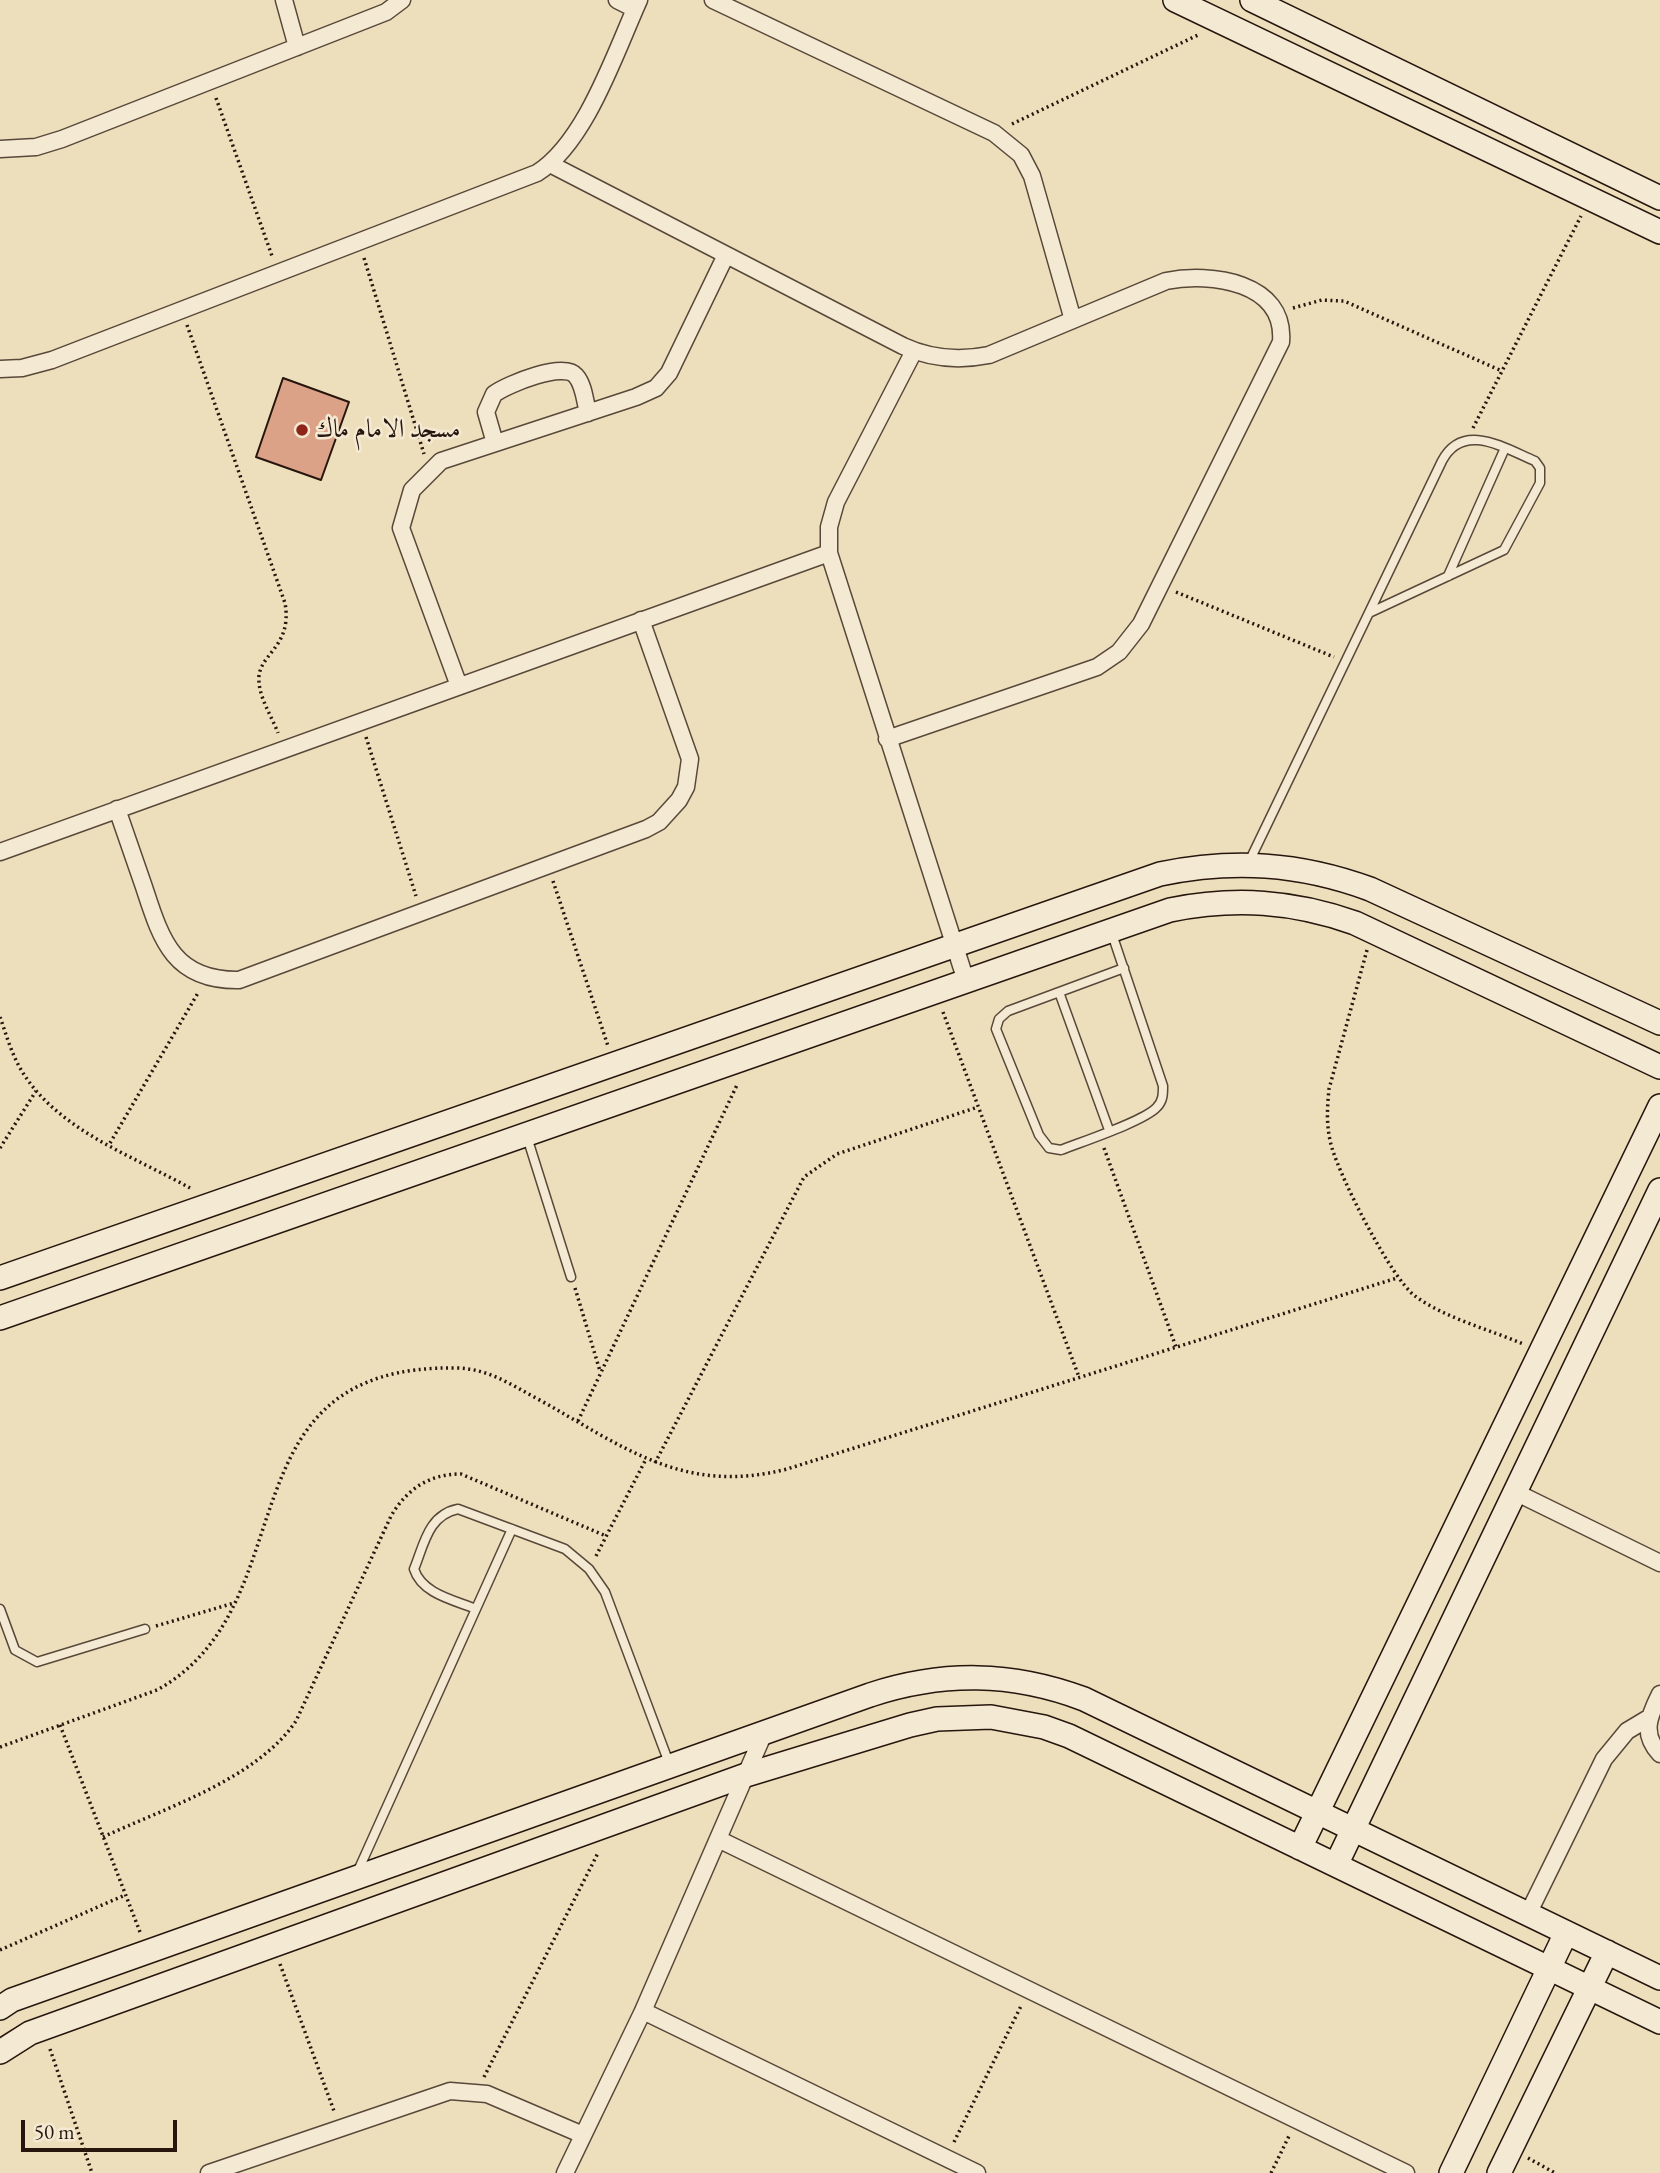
<!DOCTYPE html>
<meta charset="utf-8">
<style>
body{margin:0}
#map{position:relative;width:1660px;height:2173px;overflow:hidden;background:#eedfbc;font-family:"EB Garamond",serif}
canvas{display:block}
.scale{position:absolute;left:21px;top:2120px;width:156px;height:32px;box-sizing:border-box;border:4px solid #26160e;border-top:0;padding-left:9px;font-size:21px;line-height:24px;white-space:nowrap;color:#26160e;-webkit-text-stroke:5px #f4ead3;paint-order:stroke}
</style>
<div id="map">
<canvas width="1660" height="2173"></canvas>
<div class="scale">50 m</div>
</div>
<script>
const c = document.querySelector('canvas').getContext('2d');
c.lineJoin = 'round';
function fill(path, color) { c.fillStyle = color; c.fill(path, 'evenodd'); }
function strokePath(path, color, width, dash) { c.strokeStyle = color; c.lineWidth = width; c.lineCap = dash ? 'butt' : 'round'; c.setLineDash(dash || []); c.stroke(path); }
function write(font, color, halo, rows, align = 'center') {
  c.font = font + ' "EB Garamond",Amiri,serif'; c.lineWidth = 5; c.setLineDash([]); c.textBaseline = 'middle'; c.strokeStyle = halo; c.fillStyle = color; for (const [text, x, y, turn = 0] of rows) {
    c.save(); c.translate(x, y); c.rotate((+turn || 0) * Math.PI / 180); c.textAlign = isNaN(turn) ? turn : align; if (halo) c.strokeText(text, 0, 0); c.fillText(text, 0, 0); c.restore();
  }
}
const building = new Path2D(`
 M283,378L349,402L321,480L256,457Z`);
fill(building, '#dca287');
strokePath(building, '#26160e', 2);
const lane = new Path2D(`
 M1448,576L1505,448
 M1248,864L1442,461C1463,421 1504,448 1535,461L1540,468V483L1504,550L1369,613
 M1112,934L1163,1086C1163,1094 1163,1101 1157,1107C1145,1121 1081,1142 1061,1150L1049,1148L1039,1135L996,1029L999,1019L1008,1011L1124,968
 M1059,992L1109,1130
 M527,1137L571,1277
 M0,1609L15,1650L37,1662L145,1629
 M476,1609C454,1600 422,1594 414,1569C424,1545 428,1515 458,1509L565,1549L589,1569L605,1592L669,1763
 M357,1873L512,1529`);
const street = new Path2D(`
 M284,0L297,47
 M617,0L635,9
 M713,0L994,133L1021,155L1032,176L1073,320
 M0,149L36,147L62,139L386,12L402,0
 M550,164L903,346C931,359 959,361 989,355L1166,281C1211,272 1286,282 1281,342L1141,624L1119,652L1097,667L887,739
 M914,351L836,502L829,527V553L966,981
 M0,369L22,368L52,360L537,173C586,142 615,53 639,0
 M495,443L486,412L494,394C508,384 564,361 576,376C584,385 585,402 588,413
 M459,686L401,528L412,490L441,461L636,397L656,388L669,373L726,255
 M117,809C126,835 135,861 144,887C161,939 173,981 239,980L646,829L659,822L679,800L686,787L690,759L641,620
 M0,852L829,553
 M1515,1492L1660,1563
 M1660,1694C1649,1716 1641,1734 1660,1754
 M718,1839L1406,2173
 M1528,1914L1604,1759L1627,1731L1647,1719
 M643,2011L977,2173
 M209,2173L450,2091L487,2094L583,2135
 M565,2173L643,2011L764,1733`);
const secondary = new Path2D(`
 M1175,0L1660,232
 M1252,0L1660,198
 M0,1278L1160,874C1233,859 1299,863 1370,889L1660,1023
 M0,1318L1170,910C1235,897 1293,901 1355,923L1660,1067
 M1300,1848L1660,1106
 M1336,1865L1660,1190
 M0,2008L12,2000L870,1695C943,1671 1012,1672 1084,1699L1660,1978
 M0,2052L30,2033L746,1775L910,1725L937,1719L991,1717L1044,1727L1069,1736L1660,2022
 M1451,2173L1566,1933
 M1499,2173L1607,1952`);
strokePath(lane, '#58483a', 11);
strokePath(street, '#58483a', 19);
strokePath(secondary, '#26160e', 26);
strokePath(new Path2D(`
 M216,98L272,256
 M1012,124L1198,35
 M364,258L424,454
 M1293,308L1322,300L1344,301L1502,371
 M187,325L285,603C293,649 256,654 259,682C260,699 272,717 278,733
 M1473,428L1581,216
 M1176,592L1334,657
 M366,737L416,896
 M553,881L608,1046
 M1367,950L1329,1089C1327,1109 1326,1128 1332,1148C1341,1179 1391,1278 1415,1296C1445,1318 1488,1329 1523,1344
 M943,1012L1079,1377
 M0,1017C6,1034 11,1052 20,1068C55,1129 131,1155 190,1188
 M110,1143L198,993
 M0,1148L36,1091
 M1104,1148L1176,1347
 M575,1288L600,1371
 M578,1421L737,1085
 M655,1463L804,1177L837,1154L978,1107
 M596,1556L646,1459
 M156,1626L234,1603
 M60,1725L140,1932
 M0,1747L157,1690C311,1605 216,1363 458,1368C488,1369 510,1384 536,1398C623,1446 683,1496 787,1469L1397,1278
 M103,1837C165,1808 257,1779 296,1721L391,1516C407,1489 429,1474 461,1474L606,1536
 M0,1950L125,1895
 M280,1964L334,2111
 M50,2049L92,2173
 M484,2077L598,1853
 M954,2142L1022,2004
 M1528,2158L1555,2173
 M1271,2173L1290,2134`), '#26160e', 3.5, [2, 3.5]);
strokePath(lane, '#f4ead3', 8);
strokePath(street, '#f4ead3', 16);
strokePath(secondary, '#f4ead3', 23);
for (const [x, y, r, color] of [
 [302,430,7,"#8f2418"]
]) { const dot = new Path2D(); dot.arc(x, y, r, 0, 2 * Math.PI); c.fillStyle = color; c.fill(dot); strokePath(dot, '#f4ead3', 2.5); }
write('26px', '#26160e', '#f4ead3', [
 ["مسجد الامام ماك",316,430]
], 'left');
</script>
